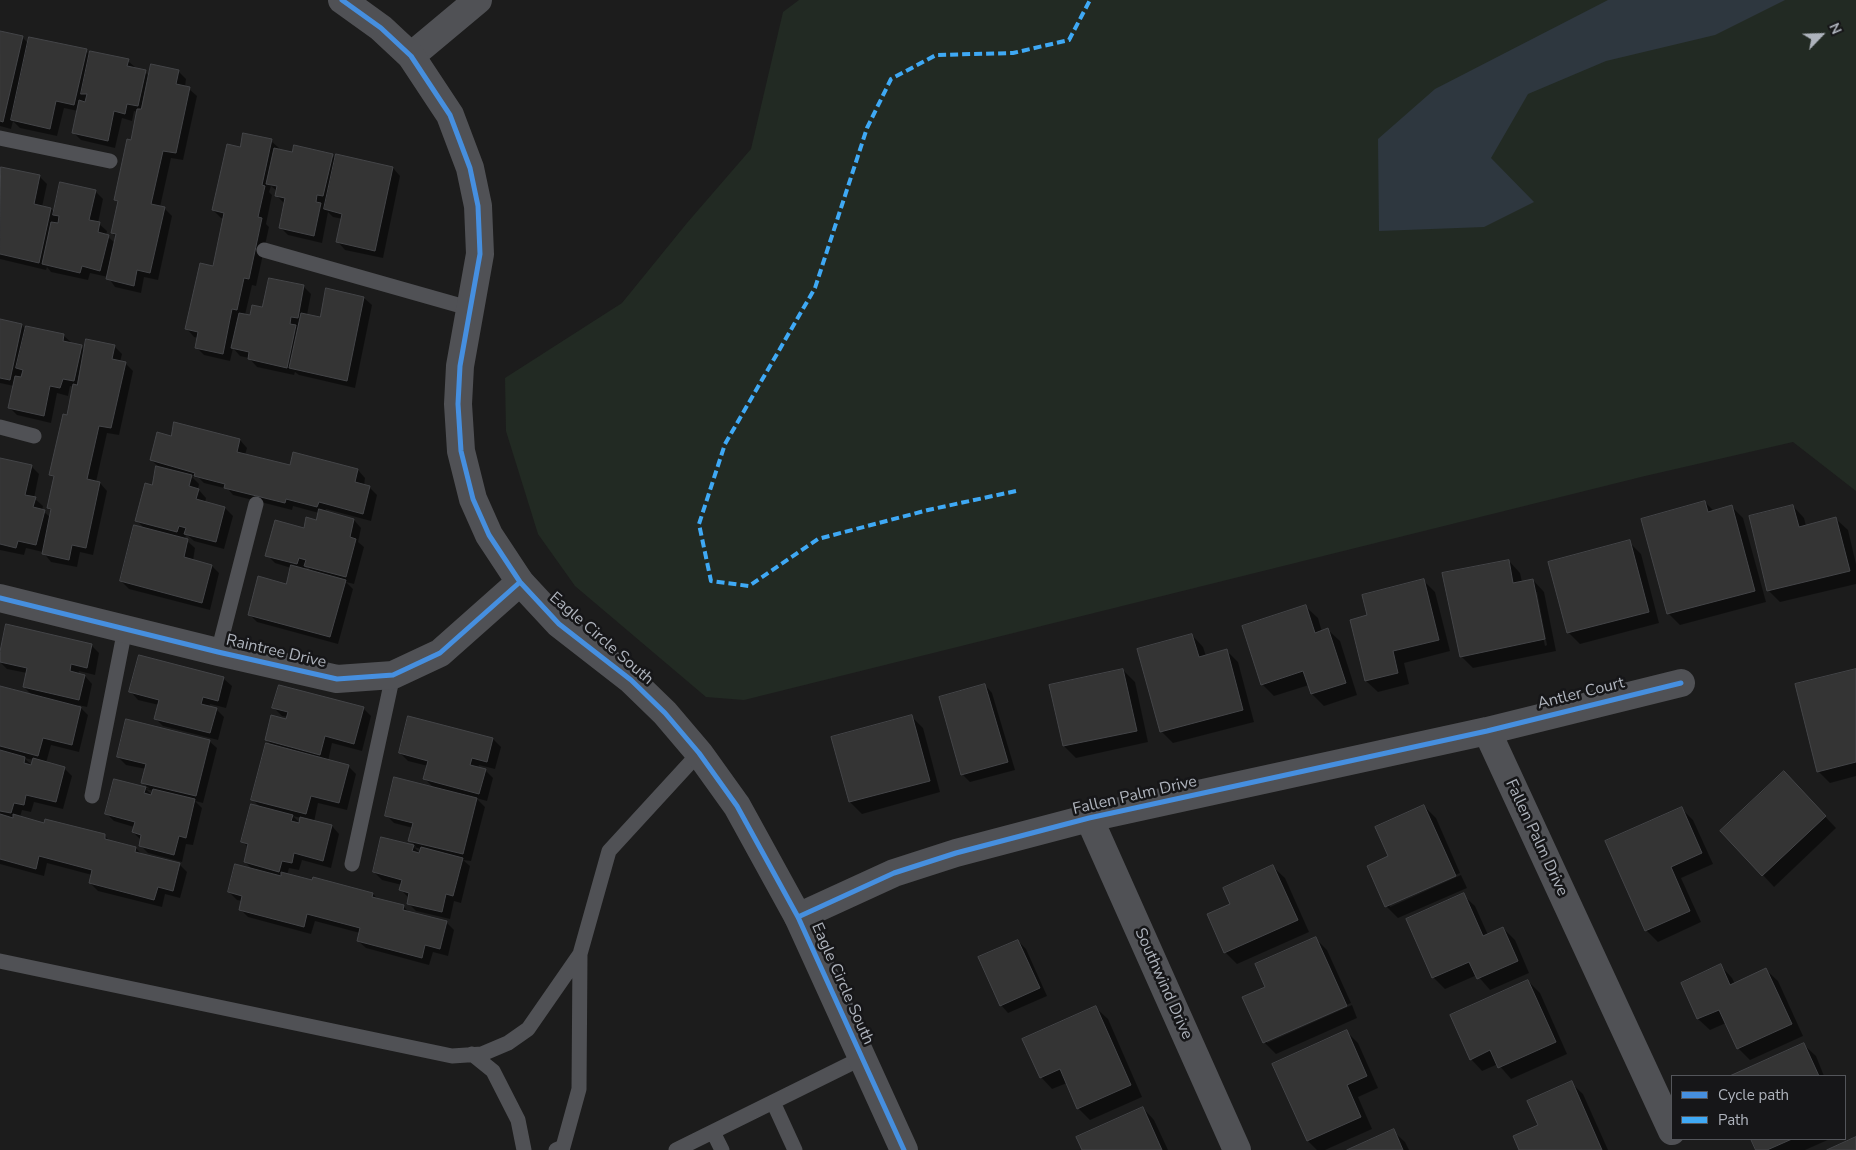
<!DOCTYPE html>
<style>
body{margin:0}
#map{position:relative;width:1856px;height:1150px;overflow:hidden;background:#1c1c1c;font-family:"Nunito Sans",sans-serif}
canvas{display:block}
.legend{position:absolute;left:1671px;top:1075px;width:175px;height:65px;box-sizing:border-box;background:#161618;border:1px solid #53555a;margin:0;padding:6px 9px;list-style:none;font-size:15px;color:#aeb3bc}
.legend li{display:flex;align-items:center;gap:10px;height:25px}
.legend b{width:25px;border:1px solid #53555a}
.north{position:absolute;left:1796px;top:10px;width:50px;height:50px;-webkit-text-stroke:4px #161618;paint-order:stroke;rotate:66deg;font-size:14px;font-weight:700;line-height:20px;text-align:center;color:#aeb3bc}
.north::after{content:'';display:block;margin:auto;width:18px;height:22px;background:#aeb3bc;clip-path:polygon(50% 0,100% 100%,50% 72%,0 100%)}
</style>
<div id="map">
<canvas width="1856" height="1150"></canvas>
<ul class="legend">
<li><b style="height:6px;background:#468fdf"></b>Cycle path</li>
<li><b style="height:6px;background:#3fa9f5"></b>Path</li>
</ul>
<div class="north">N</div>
</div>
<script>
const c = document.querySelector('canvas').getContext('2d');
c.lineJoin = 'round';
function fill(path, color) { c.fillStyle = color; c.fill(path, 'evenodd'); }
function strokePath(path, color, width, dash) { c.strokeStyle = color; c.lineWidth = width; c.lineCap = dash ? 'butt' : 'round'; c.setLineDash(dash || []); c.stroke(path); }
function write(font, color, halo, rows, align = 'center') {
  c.font = font + ' "Nunito Sans",sans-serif'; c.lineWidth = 5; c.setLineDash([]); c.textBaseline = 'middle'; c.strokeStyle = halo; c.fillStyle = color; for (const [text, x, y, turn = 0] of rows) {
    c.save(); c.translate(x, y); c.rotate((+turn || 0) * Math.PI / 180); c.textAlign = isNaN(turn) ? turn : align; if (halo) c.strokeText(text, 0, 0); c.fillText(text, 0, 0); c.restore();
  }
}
fill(new Path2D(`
 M799,0H1856V491L1793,442L1645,476L744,700L706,697L575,586L538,534L506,431L505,378L622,303L687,223L751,149L783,12Z`), '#222a23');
fill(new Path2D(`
 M1608,0H1785L1715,35L1606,61L1528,94L1491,158L1534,202L1484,227L1379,231L1378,139L1435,89Z`), '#2e373f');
fill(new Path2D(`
 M0,32L22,37L29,44L86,51L90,55L128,61L136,68L145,72L149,76L178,71L186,79L185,87L189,89L197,96L183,160L171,158L160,207L164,208L172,216L158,280L144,277L141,293L115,287L108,277L90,273L88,280L51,272L47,267L46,270L0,259V172L39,176L47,184L42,207L51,209L55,213L95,191L103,199L98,223L107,231L106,235L115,243L116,237L112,233L119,203L115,200L138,112L134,111L132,121L122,118L115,148L81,140L74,133L78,111L64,108L57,136L20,128L13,121L11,129L0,126Z
 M271,141L279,148V150L293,153L332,155L336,159L393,168L400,176L383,258L345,250L338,242L343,219L333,217L328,212L322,243L288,235L280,227L285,204L276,195L277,191L271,186L269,192L272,195L266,224L269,227L256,286L252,285L245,315L251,316L303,286L311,294L307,315L321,318L364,298L372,305L355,388L299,375L295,372L294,375L257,367L249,358L240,356L233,348L230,361L204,355L196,347L198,338L194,337L187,329L214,268L224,219L221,218L213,210L241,149Z
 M0,321L22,325L26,330L27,327L64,336L72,343L81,346L85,351L114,346L122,354L120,362L125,363L133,371L119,435L107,433L96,482L100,483L107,491L93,555L80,552L77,567L51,562L43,552L26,548L24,555L0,550V459L31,466L39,474L34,498L43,506L42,510L51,518L52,512L48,508L55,478L51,474L68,416L74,387L70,386L68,396L57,393L51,423L17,415L9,407L14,386L0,383Z
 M172,437L240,440L247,448L245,455L291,467L358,470L365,478L364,486L369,487L377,495L371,521L326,509L325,512L354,520L361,528L358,542L364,547L354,584L346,582L353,589L338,644L257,622L249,614L287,585L291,568L275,563L267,555L317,522L319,513L293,506L292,510L233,495L228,489L204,483L199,478L191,476L199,484L198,489L206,498L205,503L225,508L233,516L224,549L194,541L186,534L185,539L195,548L193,561L212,566L219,573L210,610L129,589L121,581L145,529L137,521L153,486L158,466L151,460ZM306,566L313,572L305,570Z
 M1705,502L1714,511L1731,506L1743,518L1766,602L1680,625L1669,614L1643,519Z
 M1793,506L1804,518L1806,526L1836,519L1848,530L1856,564V584L1780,602L1769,591L1750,517Z
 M1629,542L1641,554L1659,623L1580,644L1568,632Z
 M1509,561L1520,573L1522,582L1533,580L1544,592L1556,651L1473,668L1461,656ZM1534,592H1537L1547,645L1545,646Z
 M1424,581L1435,592L1450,651L1404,663L1409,684L1378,692L1366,681L1368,616Z
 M1306,607L1318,618L1322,632L1328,630L1340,641L1357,695L1324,706L1312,694L1309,685L1274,696L1262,684Z
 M1192,635L1203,647L1206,656L1227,651L1238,662L1254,722L1173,743L1161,731Z
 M91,645L99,653L95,675L79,671L78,674L85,676L92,684L87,707L78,705L88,715L79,752L51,745L46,763L64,768L72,776L63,809L34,802L31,812L22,810L20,817L45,824L105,836L111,842L136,848L142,855L179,864L187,872L180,898L165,894L162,907L98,891L90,883L92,875L47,863L44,876L0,864V687L33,696L24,687L27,673L7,669L0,662V658ZM24,758L34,760L32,765Z
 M140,657L224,679L232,686L226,708L210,704L209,708L216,709L224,717L218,740L163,726L156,719L159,705L138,700L131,692Z
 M1123,670L1135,682L1148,742L1076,758L1064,746Z
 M1856,670V776L1830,783L1818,771Z
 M985,685L992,693L1015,770L970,782L963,775L941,698Z
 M274,708H363L371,716L362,751L332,743L328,761L348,766L356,774L347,810L318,803L314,822L332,826L339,834L331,868L302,860L299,870L289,868L287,875L373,894L379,900L403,906L410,913L446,922L454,930L448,956L433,952L429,965L366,948L358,941L360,933L315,921L311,934L248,917L240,909L242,901L237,900L229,892L253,870L245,862L249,848L243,842L261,808L253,800L273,746L266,740L287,721L288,717L282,716ZM293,816L301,818L300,823Z
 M911,716L923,728L940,792L862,814L850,802L833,737Z
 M409,718L493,739L501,747L495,769L479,765L478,768L485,770L493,778L487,801L476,798L485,807L471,861L463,860L470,866L461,903L454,901L450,919L416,911L408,903L409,898L401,890L402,885L382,880L374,872L382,838L416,847L410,840L413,828L394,823L386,815L434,788L425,779L428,766L408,761L400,753ZM414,847L421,849L420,853Z
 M209,741L217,748L203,803L195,801L202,808L193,845L186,844L182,862L148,853L140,845L141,840L133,832L134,827L114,821L107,814L115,780L150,789L142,782L146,769L126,765L118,757ZM146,789L154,791L152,795Z
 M1795,785L1836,828L1774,887L1763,875Z
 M1424,806L1436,818L1460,873L1390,904V907L1461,875L1467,888L1398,918L1386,906L1368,866L1390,857Z
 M1681,808L1693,820L1713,864L1681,878L1701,922L1658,942L1646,930Z
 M1273,867L1285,878L1309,932L1237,964L1225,952Z
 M1463,895L1475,906L1488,935L1503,928L1515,940L1529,973L1490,990L1477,975L1445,989L1433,977Z
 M1316,939L1327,950L1351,1003L1267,1040V1043L1352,1005L1357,1018L1276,1054L1264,1042L1267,988Z
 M1018,941L1026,949L1047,996L1008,1013L1001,1005Z
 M1721,966L1732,978L1735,984L1766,970L1778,981L1803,1036L1750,1060L1738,1048L1726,1023L1710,1030L1698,1019L1682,983Z
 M1528,981L1540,993L1567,1054L1511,1079L1498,1064L1482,1071L1471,1059Z
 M1096,1008L1108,1019L1142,1097L1090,1120L1078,1108L1067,1083L1052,1089L1041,1077Z
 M1347,1032L1358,1043L1378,1088L1358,1097L1372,1129L1325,1150H1317L1308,1141L1274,1064Z
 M1804,1045L1816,1056L1824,1076H1733Z
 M1571,1083L1583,1094L1608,1150H1521Z
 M1143,1108L1154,1120L1168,1150H1084Z
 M1393,1131L1405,1142L1409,1150H1350Z
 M1753,1139H1830L1805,1150H1758Z`), '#0007');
const building = new Path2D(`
 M0,31L23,36L3,122L0,121Z
 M29,37L87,49L74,105L56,101L50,129L11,120Z
 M90,51L129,59L127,66L146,70L138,106L127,104L125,114L114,111L108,141L72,133L79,100L85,102L87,94H81Z
 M151,64L179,70L176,84L190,87L176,153L163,151L151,204L165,207L150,273L137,270L134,286L106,279L116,234L111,233L118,201L114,200L127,139L131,140L137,109H141Z
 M243,133L272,139L262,185L265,186L258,217L262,218L249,279L244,278L237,310L232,309L223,354L195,348L198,332L185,329L200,263L213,266L224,213L212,210L227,144L240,147Z
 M294,145L333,154L323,196L317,195L316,202L321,203L314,236L279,228L285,198L275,196L277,186L266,184L274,148L292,152Z
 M336,154L393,167L375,251L336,242L342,214L324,209Z
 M1,167L40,175L34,204L51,208L39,263L0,254Z
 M60,182L96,190L89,220L100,222L98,232L109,235L100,271L82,266L80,273L42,264L51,222L58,223L59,216L53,215Z
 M269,278L304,285L298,318L291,317L290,324L296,325L287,368L248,359L249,352L231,348L239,313L250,315L252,305L262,307Z
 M326,288L364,297L347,381L289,368L301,313L320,317Z
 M0,319L22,324L10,380L0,378Z
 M26,326L64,334L63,341L82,345L74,381L63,379L60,388L50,386L44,416L8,408L15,376L21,377L23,370L16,368Z
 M86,339L115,345L112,359L126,362L111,428L99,426L87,479L100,482L86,548L72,545L69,560L42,554L51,509L47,508L54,476L49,475L63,414L67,415L73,384L77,385Z
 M174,422L240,439L237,452L290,465L293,452L358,469L355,482L370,486L363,514L319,502L317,507L286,499L285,503L224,488L225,484L194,476L195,473L150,460L157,432L171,436Z
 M0,458L32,465L25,495L36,497L33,507L45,510L36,545L18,541L16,548L0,544Z
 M156,466L192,475L189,486L199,489L196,499L225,507L216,542L184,534L186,528L179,526L177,532L135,521L145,483L152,485Z
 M1705,501L1708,512L1732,505L1755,591L1667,614L1641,519Z
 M1793,505L1799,527L1836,517L1850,571L1767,591L1749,516Z
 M319,509L354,519L350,537L356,539L346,577L304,566L306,560L299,558L297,564L265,556L275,520L304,528L306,517L316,520Z
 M134,525L188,539L184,557L212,565L202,603L120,581Z
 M1630,540L1649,612L1567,633L1548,562Z
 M1509,560L1513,583L1533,579L1545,639L1460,657L1442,573Z
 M291,565L346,580L330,637L248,615L258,576L286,584Z
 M1424,579L1439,640L1393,651L1398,673L1365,681L1350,620L1367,615L1362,595Z
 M1306,605L1315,633L1328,628L1346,683L1311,694L1303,671L1261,685L1242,626Z
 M6,624L92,644L87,668L71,664L70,671L85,675L79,700L23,687L27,668L0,662V652Z
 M1192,634L1199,657L1227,649L1243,710L1160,732L1137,649Z
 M139,655L224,677L218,701L203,697L201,704L217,708L210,733L154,719L159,700L129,692Z
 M1123,669L1137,731L1063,746L1049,685Z
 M1856,669V762L1817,772L1795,684Z
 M985,684L1008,762L961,775L939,697Z
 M279,685L364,707L354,744L325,736L320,755L265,740L271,715L286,719L288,712L272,708Z
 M0,686L81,707L72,745L43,738L38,756L0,746Z
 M912,715L930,781L849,802L831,737Z
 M408,716L493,738L487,762L472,758L470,765L486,769L479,794L423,779L428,761L399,753Z
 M126,719L210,740L196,796L141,783L146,764L117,757Z
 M266,743L349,765L339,803L311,796L306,814L251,800Z
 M0,750L25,757L24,763L31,765L33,758L65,767L56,802L26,795L24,805L14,803L11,813L0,811Z
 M1784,771L1826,816L1762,876L1720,831Z
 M394,777L477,798L463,854L408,841L413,823L385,816Z
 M114,779L146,787L144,793L151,795L153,789L195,799L186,838L179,836L174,855L139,846L141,835L132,832L135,822L105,814Z
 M251,804L293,815L291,821L299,823L300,817L332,825L323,861L294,853L292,863L282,861L279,872L244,862L248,844L241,842Z
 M1424,805L1456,876L1385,907L1367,866L1388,856L1375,827Z
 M1682,807L1702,853L1671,867L1690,911L1645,931L1605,841Z
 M0,814L13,818V814L44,823L45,819L105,834V839L136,847L135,852L180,863L173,891L158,887L154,900L89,883L92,870L39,856L36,869L0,859Z
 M381,837L414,845L412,851L419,853L421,847L463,858L453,896L446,894L442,912L407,904L409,893L399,890L402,880L373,872Z
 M235,864L281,876V872L312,880L313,877L373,893L372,897L404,905L403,910L447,921L440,949L425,945L422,958L357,941L360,928L307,914L304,927L239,910L242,896L228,892Z
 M1273,865L1298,920L1224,953L1207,914L1230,904L1223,888Z
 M1464,893L1483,936L1503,927L1518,961L1477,979L1469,962L1432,978L1406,919Z
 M1316,937L1347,1006L1263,1043L1242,997L1265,987L1255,964Z
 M1018,940L1040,988L1000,1006L978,957Z
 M1721,964L1730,985L1766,968L1792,1024L1737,1049L1719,1010L1697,1019L1681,983Z
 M1528,980L1556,1042L1498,1068L1490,1050L1470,1060L1450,1015Z
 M1096,1006L1131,1085L1077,1109L1060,1069L1040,1078L1022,1039Z
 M1347,1030L1367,1076L1347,1085L1361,1117L1307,1141L1272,1064Z
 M1804,1043L1819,1076H1730Z
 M1572,1081L1602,1150H1519L1513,1136L1538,1125L1527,1101Z
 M1143,1107L1162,1150H1082L1076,1137Z
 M1394,1129L1403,1150H1347Z
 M1856,1137V1150H1827Z
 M1751,1139H1792L1767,1150H1756Z`);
fill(building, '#343434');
strokePath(building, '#444548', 1);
strokePath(new Path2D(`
 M0,138L110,161
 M264,250L472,309
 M0,427L34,436
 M218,652L256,504
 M92,796L125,629
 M352,864L393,675
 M0,961L452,1056L482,1054L508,1043L528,1029L580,954
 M472,1054L493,1071L518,1120L524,1150
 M773,1102L795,1150
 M713,1132L722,1150
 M556,1150L563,1147L579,1089L580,954L609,851L699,753
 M676,1150L862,1058`), '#505155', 15);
strokePath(new Path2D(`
 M411,56L478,0
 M0,598L218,652L337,679L393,675L440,653L520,582
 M1487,731L1672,1131
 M1089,818L1237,1150
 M798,917L894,873L956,853L1089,818L1487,731L1681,683`), '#505155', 28);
strokePath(new Path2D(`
 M342,0L381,28L411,56L450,115L470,168L478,206L480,254L460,366L458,404L461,451L473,499L489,535L520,582L559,624L631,680L665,713L699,753L737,806L798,917L904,1150`), '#505155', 28);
strokePath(new Path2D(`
 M1016,491L928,510L818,539L749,586L711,581L699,524L725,444L815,288L867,128L891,79L936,55L1013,53L1069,40L1090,0`), '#3fa9f5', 4, [8, 4]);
strokePath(new Path2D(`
 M342,0L381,28L411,56L450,115L470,168L478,206L480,254L460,366L458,404L461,451L473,499L489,535L520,582L559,624L631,680L665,713L699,753L737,806L798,917L904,1150
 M0,598L218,652L337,679L393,675L440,653L520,582
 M798,917L894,873L956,853L1089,818L1487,731L1681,683`), '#468fdf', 5);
write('16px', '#aeb3bc', '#161618', [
 ["Eagle Circle South",601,639,41],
 ["Raintree Drive",276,652,13],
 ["Antler Court",1581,694,-14],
 ["Fallen Palm Drive",1135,796,-13],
 ["Fallen Palm Drive",1536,838,65],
 ["Eagle Circle South",842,984,66],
 ["Southwind Drive",1163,984,66]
]);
</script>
